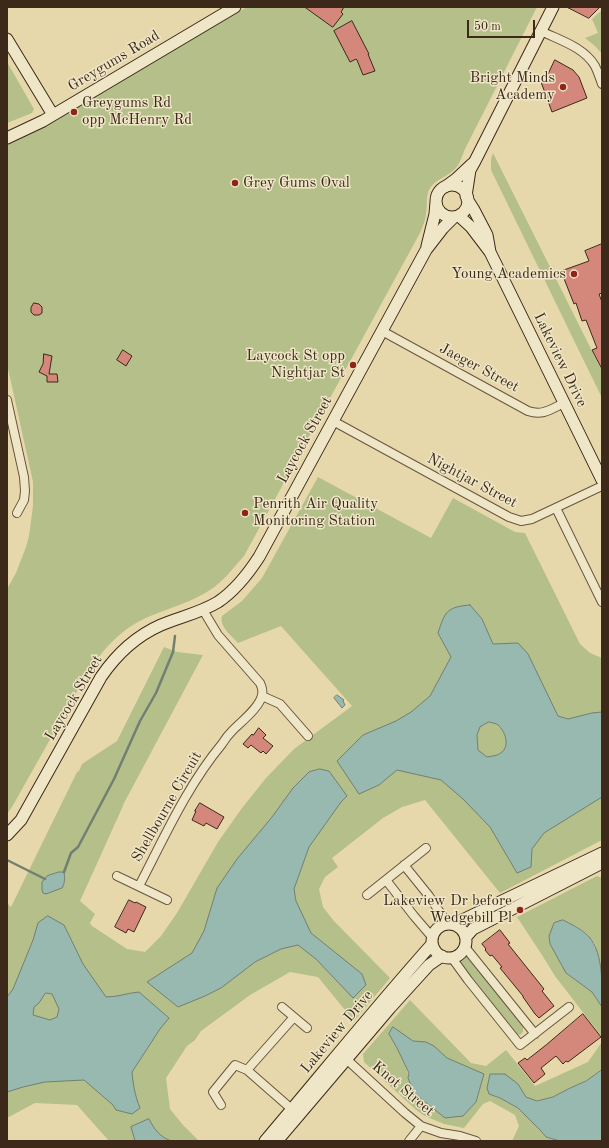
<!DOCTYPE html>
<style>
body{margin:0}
#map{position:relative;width:609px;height:1148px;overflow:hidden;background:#e7d8ab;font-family:"Old Standard TT",serif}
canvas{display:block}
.frame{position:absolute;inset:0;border:8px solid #3c2919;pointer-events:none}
.scale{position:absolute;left:467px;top:20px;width:68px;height:18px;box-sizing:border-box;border:2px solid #3c2919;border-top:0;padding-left:5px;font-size:12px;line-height:14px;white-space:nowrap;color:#3c2919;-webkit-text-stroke:3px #efe6c8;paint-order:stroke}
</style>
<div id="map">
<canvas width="609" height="1148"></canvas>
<div class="frame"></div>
<div class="scale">50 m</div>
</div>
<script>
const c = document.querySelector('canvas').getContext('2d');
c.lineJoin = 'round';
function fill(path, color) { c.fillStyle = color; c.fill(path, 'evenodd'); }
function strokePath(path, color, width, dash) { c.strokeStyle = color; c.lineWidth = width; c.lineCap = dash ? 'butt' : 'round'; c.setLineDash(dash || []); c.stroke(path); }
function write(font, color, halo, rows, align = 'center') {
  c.font = font + ' "Old Standard TT",serif'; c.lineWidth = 3; c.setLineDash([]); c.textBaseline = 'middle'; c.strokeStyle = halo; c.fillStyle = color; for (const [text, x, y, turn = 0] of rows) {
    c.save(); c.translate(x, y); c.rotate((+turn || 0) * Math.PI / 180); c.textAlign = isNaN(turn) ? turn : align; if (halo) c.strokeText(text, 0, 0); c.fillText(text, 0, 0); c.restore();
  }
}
fill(new Path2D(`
 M247,7H537L465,149C462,156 460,164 455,169C447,177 436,179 430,188C425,197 428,204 426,213C426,219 423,225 421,231L244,556C233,568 224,581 210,590C183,608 149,611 123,632C95,654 81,685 64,715C46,746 29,777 12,807L7,814V589L16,573L26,547L29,536L33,506V482L7,364V145L50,121Z
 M602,10V54L595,46L585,38L598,33L592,19Z
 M7,62L34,109L32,113L7,123Z
 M493,153L602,371V398L491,170V159Z
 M318,477L431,538L453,498L515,532L525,533L580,644L590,653L602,658V840L500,893L425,800L402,807L383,818L332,858L338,867L325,877L319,889L323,907L333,920L390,978L354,1021L318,977L290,972L250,995L201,1031L195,1040L187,1046L166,1078L170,1109L183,1125L199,1141H109L77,1105L35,1103L7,1118V903L11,907L77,772L79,771L82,764L117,741L164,647L177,652L203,655L123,805V806L80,901L95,914L90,923L92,926L127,949L145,952L161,936L177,913L218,842L242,808L266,778L294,749L352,706L281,626L238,643C232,636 219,627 222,616L242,601L262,578Z
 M597,876L602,878V973L595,944L586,933L574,925L566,973L592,992L602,1007V1037L555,976L542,955L517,917Z
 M466,954L523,1026V1032L520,1035L514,1033L457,961Z
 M410,1000L471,1063L486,1066L506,1050L535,1086L588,1062L602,1042V1070L586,1081L568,1089L553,1097L537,1101L526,1097L518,1084L490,1094L500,1098L518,1108L541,1131L546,1137L560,1141H512L519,1126L515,1115L490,1101L483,1104L464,1128L444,1124L432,1119L423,1115L415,1109L364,1062L363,1054ZM389,1034L413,1041H420L447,1058L484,1075L476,1102L463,1116L408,1078C410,1067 395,1044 389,1034Z`), '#b4bf8a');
const water = new Path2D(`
 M470,605L482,619L493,644L518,643L528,654L558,716L568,719L592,713L602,712V797L544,833L532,849L531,867L517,873L490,827L463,799L441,780L397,770L379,785L359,794L337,761L363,735L396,721L411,712L430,696L451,657L438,633C445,612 446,607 470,605ZM489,722C492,723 496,723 498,725C505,731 510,745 502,752C498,756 492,756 487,757L478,750L477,735L480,727Z
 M337,695L344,700L343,701L345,705L342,708L334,698Z
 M320,769L329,771L347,796L341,802L309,847L294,889L296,901L311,933L362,974L366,985L353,998L316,959L298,945L281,949L255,962L221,988L205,996L178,1007L147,982L192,953L204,931L217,888L237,859L272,817L293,788L309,772Z
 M59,872H64C65,878 65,883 62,888L46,894L43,893L42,890V882L47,876Z
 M48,916L64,925L83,964L106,997C118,997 127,993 139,992L169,1018L160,1029L132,1072C133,1084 135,1096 140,1108L132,1114L116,1110L113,1105L84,1080L45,1082L23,1087L7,1092V997L13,989L33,940L38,923ZM46,993L52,994L59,1009L57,1017L50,1020L33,1015L34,1007L38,1004Z
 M563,920C570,924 578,927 585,933C604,948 602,985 602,1007L592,992L566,973L550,944L549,936L554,923Z
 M393,1027L413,1041L426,1042L434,1046L447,1058L484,1074L476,1102L463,1116L445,1118L414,1093L408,1078L409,1073L397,1048L389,1034Z
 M602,1070V1141H560L546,1137L541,1131L518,1108L500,1098L489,1094L487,1088L490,1074H505L518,1084L526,1097L537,1101L553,1097L568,1089L586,1081Z
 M149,1119C155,1130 159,1136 171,1141H135L131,1127Z`);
fill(water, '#97b9af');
strokePath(water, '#737f73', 1);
strokePath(new Path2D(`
 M7,860L45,879
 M64,872L71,853L78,847L114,779L140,721L156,693L173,652L175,636`), '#737f73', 2.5);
const building = new Path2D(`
 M305,7H344L341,12L343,14L333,27Z
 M567,7H600L589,18Z
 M352,21L369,54H368L375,71L363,75L357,60L356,59L350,62L334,31Z
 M555,60L573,70L579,77L587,98L552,112L541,82L545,80Z
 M602,244V293L599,294L602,302V369L592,350L597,348L586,320L582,321L576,303L574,304L561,271L589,261L585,251Z
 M34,303L39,304L42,307V313L39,315H34L31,312V308Z
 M123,350L132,356L126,366L117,360Z
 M44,354L52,356L49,374H57L58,382H47V376L39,372L43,364Z
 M259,728L266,735L263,738L273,746L266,754L263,751L261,753L251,745L248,748L243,744L252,734L253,735Z
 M200,803L224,817L217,829L206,823L204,826L192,820L196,811H195Z
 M129,900L135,903L136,902L146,907L134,932L128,929L126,933L115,927Z
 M500,930L510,943L508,944L544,989L542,991L554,1006L539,1018L535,1014L523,997V996L500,968L502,967L492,955L490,956L485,950L486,949L482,944Z
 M583,1014L601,1037L568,1062L566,1061L563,1064L556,1056L541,1068L545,1074L534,1083L518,1063L525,1058L527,1060L546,1045Z`);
fill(building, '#d3887b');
strokePath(building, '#3c2919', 1);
const street = new Path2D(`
 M541,31C559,40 584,47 595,66C598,72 600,78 602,84
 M382,331L528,411C543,416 551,409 564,403
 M7,400L24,477L25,491L24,500L17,513
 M333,421L509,517L521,521L532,519L602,486
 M556,508L602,602
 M262,696L280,704L308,736
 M404,865L429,896L441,914L450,924
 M117,876L167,900
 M386,880L414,916L432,937
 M139,886C164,838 187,786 222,744C225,739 229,734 233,730C242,721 260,707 262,695C263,691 262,687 260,683L218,635L203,610
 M367,895L426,848
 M465,947L535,1034
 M452,958L468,980L520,1045L569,1007
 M282,1007L307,1028
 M294,1017L247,1070L295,1112
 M343,1056L405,1113L421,1126L441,1133L460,1136L476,1141
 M221,1105L213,1092L235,1065L247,1070
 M409,1141L421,1126`);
const secondary = new Path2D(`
 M7,39L53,115
 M7,138L43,121L235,7
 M436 201a16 16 0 1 1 32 0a16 16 0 1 1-32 0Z
 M445,187L456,179L472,164
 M466,196L470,170L475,161L553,7
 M467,199L474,210L487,235L490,252
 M459,216L471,227L490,252L602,480
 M427,246L435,214L436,202
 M7,835L21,820L101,677C116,655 136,636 161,625C180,617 200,613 218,602C236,590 248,574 259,557L426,250L443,228L454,217
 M432 941a17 17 0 1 1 34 0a17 17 0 1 1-34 0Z
 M454,924L602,853
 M466,937L473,929L602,863
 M265,1141C321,1075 375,1008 432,944
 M277,1141L390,1008L429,965L442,956`);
strokePath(street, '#67553e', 10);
strokePath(secondary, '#3c2919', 13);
strokePath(street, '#efe6c8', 8);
strokePath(secondary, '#efe6c8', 11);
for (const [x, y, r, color] of [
 [563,87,4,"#8f2418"],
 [74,112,4,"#8f2418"],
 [235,183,4,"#8f2418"],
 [574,274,4,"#8f2418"],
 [353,365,4,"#8f2418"],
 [245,513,4,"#8f2418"],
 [520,910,4,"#8f2418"]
]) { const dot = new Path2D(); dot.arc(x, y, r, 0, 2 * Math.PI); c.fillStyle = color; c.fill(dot); strokePath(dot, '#efe6c8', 1.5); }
write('15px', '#3c2919', '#efe6c8', [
 ["Greygums Road",114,61,-31],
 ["Lakeview Drive",560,360,64],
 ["Jaeger Street",479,368,28],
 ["Laycock Street",305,440,-61],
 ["Nightjar Street",472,481,28],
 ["Laycock Street",74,698,-59],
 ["Shellbourne Circuit",167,807,-60],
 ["Lakeview Drive",337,1032,-50],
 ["Knot Street",403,1089,40]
]);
write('15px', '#3c2919', '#efe6c8', [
 ["Bright Minds",555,78],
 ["Academy",555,95],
 ["Greygums Rd",82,103,"left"],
 ["opp McHenry Rd",82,120,"left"],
 ["Grey Gums Oval",243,183,"left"],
 ["Young Academics",566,274],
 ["Laycock St opp",345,356],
 ["Nightjar St",345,373],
 ["Penrith Air Quality",253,504,"left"],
 ["Monitoring Station",253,521,"left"],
 ["Lakeview Dr before",512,901],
 ["Wedgebill Pl",512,918]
], 'right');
</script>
